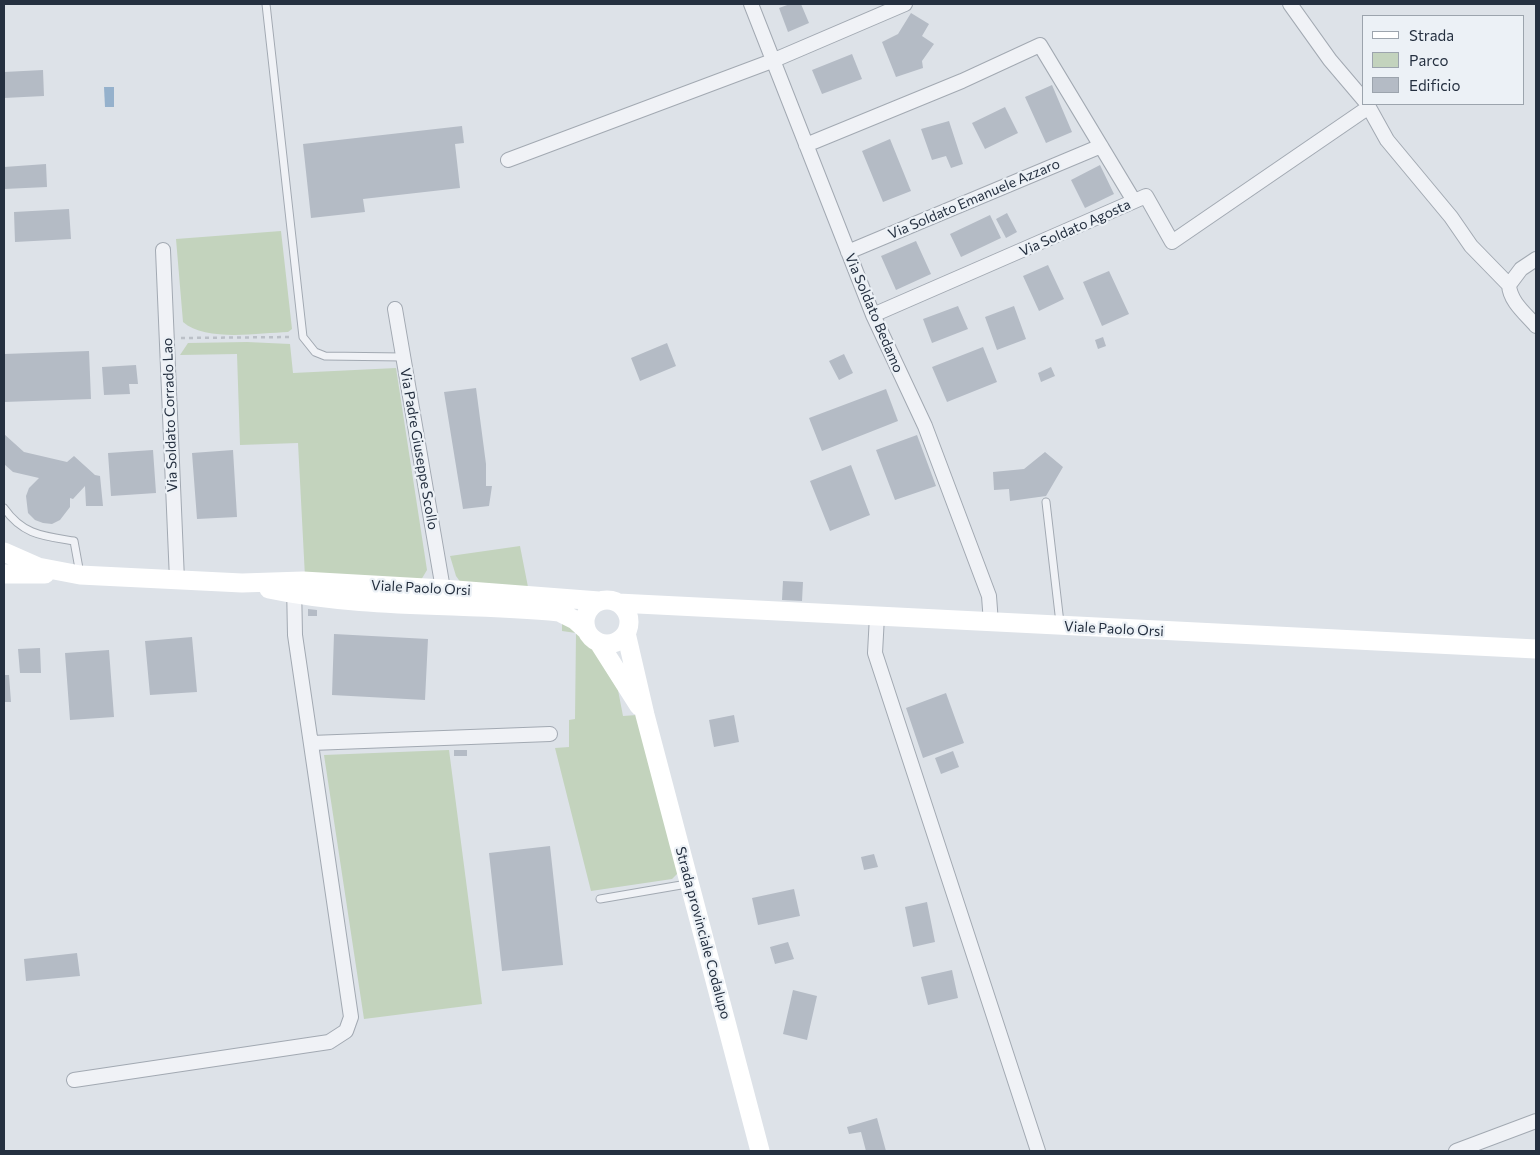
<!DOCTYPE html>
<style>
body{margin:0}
#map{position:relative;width:1540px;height:1155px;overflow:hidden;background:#dde2e8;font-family:Commissioner,sans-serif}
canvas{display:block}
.frame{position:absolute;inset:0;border:5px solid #253040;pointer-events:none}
.legend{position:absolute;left:1362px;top:15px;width:162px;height:90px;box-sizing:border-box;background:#ecf1f6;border:1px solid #9ca4ad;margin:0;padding:6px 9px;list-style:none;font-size:15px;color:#253040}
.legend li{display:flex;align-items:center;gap:10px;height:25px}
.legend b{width:25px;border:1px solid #9ca4ad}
</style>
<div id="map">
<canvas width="1540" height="1155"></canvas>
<div class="frame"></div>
<ul class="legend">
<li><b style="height:6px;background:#fff"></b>Strada</li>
<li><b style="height:14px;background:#c3d3bd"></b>Parco</li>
<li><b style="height:14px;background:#b4bbc5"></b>Edificio</li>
</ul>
</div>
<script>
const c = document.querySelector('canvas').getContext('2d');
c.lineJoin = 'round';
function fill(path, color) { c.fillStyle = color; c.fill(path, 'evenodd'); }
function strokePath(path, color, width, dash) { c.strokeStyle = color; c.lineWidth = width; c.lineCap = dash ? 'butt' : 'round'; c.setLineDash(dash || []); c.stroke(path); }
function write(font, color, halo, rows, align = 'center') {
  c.font = font + ' Commissioner,sans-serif'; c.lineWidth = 4.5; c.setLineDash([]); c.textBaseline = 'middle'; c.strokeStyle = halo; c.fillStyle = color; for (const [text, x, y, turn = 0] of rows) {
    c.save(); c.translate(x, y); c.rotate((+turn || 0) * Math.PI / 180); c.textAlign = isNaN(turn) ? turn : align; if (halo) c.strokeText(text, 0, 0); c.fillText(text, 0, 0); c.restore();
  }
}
fill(new Path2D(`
 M281,231L292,329L288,332C259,333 205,342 183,322L176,239Z
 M247,342L290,344L293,373L396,368L427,570L421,580L305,577L298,443L240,445L237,354L180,355L188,343Z
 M520,546L528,587L461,583L456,576L450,556Z
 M562,620L591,646L618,690L623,716L637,715L678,873L672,879L591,891L555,748L569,747V720L575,719L576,633L562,631Z
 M449,750L482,1004L364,1019L324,755Z`), '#c3d3bd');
fill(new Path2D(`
 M104,87H114V107H105Z`), '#95b1cc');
fill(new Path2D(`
 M790,4H801L809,23L788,32L779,8Z
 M911,13L929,24L922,36L934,44L922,61L923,68L896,77L882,42L898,34Z
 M852,54L862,79L822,94L812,70Z
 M43,70L44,96L4,98V72Z
 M1052,85L1072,132L1046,143L1025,97Z
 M1005,107L1018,133L985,149L972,123Z
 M949,121L963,164L951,168L946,156L932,160L921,129Z
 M462,126L464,143L455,144L460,188L363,199L365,212L311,218L303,144Z
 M890,139L911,191L883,202L862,151Z
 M46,164L47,187L4,189V167Z
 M1100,165L1114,194L1085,208L1071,180Z
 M69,209L71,239L15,242L14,212Z
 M1007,213L1017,232L1006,238L996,219Z
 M990,215L1001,238L961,257L950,234Z
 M916,241L931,274L896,290L881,256Z
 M1048,265L1064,299L1039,311L1023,276Z
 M1109,271L1129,314L1102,326L1083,282Z
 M958,306L968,329L932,343L923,319Z
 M1014,306L1026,339L997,350L985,317Z
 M1103,337L1106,346L1098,349L1095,340Z
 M667,343L676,366L640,381L631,358Z
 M983,347L997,382L947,402L932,367Z
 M89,351L91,399L4,402V354Z
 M844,354L853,373L839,380L829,361Z
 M136,365L138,384H129L130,394L104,395L102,367Z
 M1051,367L1055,376L1041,382L1038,373Z
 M476,388L486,464V486H492L489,506L463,509L444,392Z
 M886,389L898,421L822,451L809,418Z
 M4,434L24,452L67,462L74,456L95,475L100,476L103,506H86L85,486L73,499L70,498V507L60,520L52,524L43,523L35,520L28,513L26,496L29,488L39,478L13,472L4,464Z
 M917,435L936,486L895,500L876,450Z
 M153,450L156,493L111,496L108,453Z
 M233,450L237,517L197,519L192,453Z
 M1045,452L1063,467L1046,496L1010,501L1009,489L994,490L993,472L1024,469Z
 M851,465L870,515L830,531L810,481Z
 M783,581L803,582L802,601L782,600Z
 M308,609L317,610V616H308Z
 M334,634L428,639L425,700L332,695Z
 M192,637L197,692L150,695L145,641Z
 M40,648L41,673H20L18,649Z
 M109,650L114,717L70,720L65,653Z
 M4,675H9L11,702H4Z
 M946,693L964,743L923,758L906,708Z
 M734,715L739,742L714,747L709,720Z
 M454,750H467V756H454Z
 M953,751L959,767L941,774L935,758Z
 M550,846L563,965L502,971L489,853Z
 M874,854L878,867L864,870L861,857Z
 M794,889L800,916L758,925L752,898Z
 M927,902L935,942L913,947L905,907Z
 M788,942L794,959L775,964L770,947Z
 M77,953L80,976L26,981L24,959Z
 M952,970L958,998L928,1005L921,977Z
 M793,990L817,996L807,1040L783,1034Z
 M877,1118L886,1151H866L861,1132L849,1134L847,1127Z`), '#b4bbc5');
const lane = new Path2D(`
 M266,4L303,337L315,352L325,356L403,357
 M1046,502L1060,623
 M4,508C23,535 43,536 74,541L80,574
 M600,899L687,884`);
const street = new Path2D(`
 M751,4L873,315L925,426L989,596L991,623
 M1290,4L1330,60L1364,100
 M1367,104L1387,140L1451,217L1471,246L1509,285
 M806,145L962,81L1040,45L1134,201
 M508,160L772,61L905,4
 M163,250L177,580
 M848,252L1101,146
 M1536,259L1521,269L1509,285C1510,302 1526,314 1536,326
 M395,309L443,589
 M873,315L1146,196L1172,242L1369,107
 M877,616L875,653L1038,1151
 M311,743L550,734
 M74,1080L329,1042L346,1031L351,1017L295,635L294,584
 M1456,1151L1536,1121`);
strokePath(lane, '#a2a9b2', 9);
strokePath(street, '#a2a9b2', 16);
strokePath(new Path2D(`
 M181,338L293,337`), '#bbc0c7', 2.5, [4, 4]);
strokePath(lane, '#f0f2f6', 7);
strokePath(street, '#f0f2f6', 14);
strokePath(new Path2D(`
 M4,552L38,567L80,575L242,583L303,581L443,589L599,601
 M4,574H45
 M269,589C363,609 464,603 559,612L575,620L586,630
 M585 622a22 22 0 1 1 44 0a22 22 0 1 1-44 0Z
 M618,603L1536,649
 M626,633L645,715L760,1151
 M599,643L639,706`), '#fff', 19);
write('14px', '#253040', '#ecf1f6', [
 ["Via Soldato Emanuele Azzaro",974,199,-23],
 ["Via Soldato Agosta",1075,228,-24],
 ["Via Soldato Bedamo",874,313,67],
 ["Via Soldato Corrado Lao",170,415,-92],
 ["Via Padre Giuseppe Scollo",419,449,80],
 ["Viale Paolo Orsi",421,588,3],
 ["Viale Paolo Orsi",1114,629,3],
 ["Strada provinciale Codalupo",703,933,75]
]);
</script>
